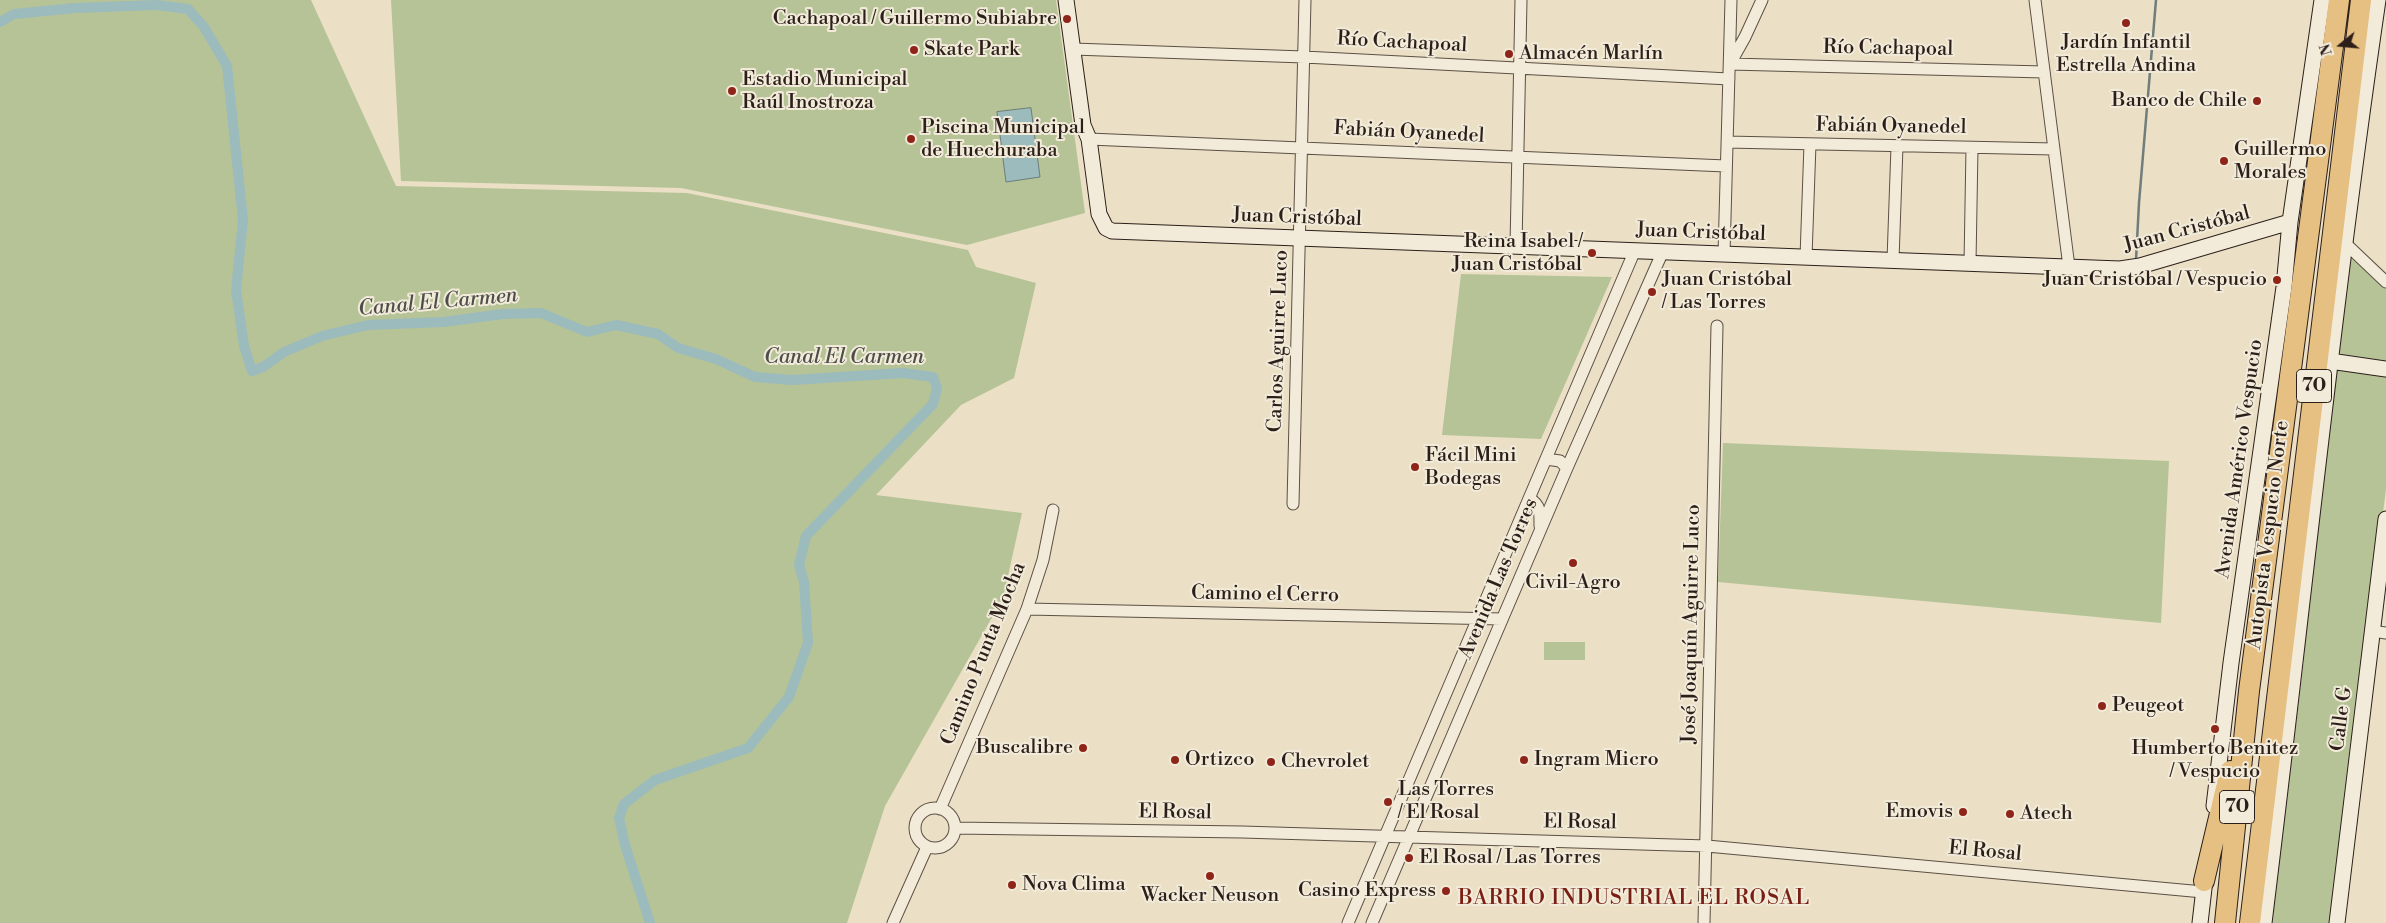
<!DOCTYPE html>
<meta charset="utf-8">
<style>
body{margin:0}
#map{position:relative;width:2386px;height:923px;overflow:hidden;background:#ebe0c5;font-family:"Libre Bodoni",serif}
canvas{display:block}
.north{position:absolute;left:2316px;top:20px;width:50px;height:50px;-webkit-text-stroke:4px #f2ebd9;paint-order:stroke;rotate:253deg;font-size:14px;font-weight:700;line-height:20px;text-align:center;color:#2c1f1a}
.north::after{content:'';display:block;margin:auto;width:18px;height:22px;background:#2c1f1a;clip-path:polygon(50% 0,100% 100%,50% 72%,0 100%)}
</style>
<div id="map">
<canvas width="2386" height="923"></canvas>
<div class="north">N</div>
</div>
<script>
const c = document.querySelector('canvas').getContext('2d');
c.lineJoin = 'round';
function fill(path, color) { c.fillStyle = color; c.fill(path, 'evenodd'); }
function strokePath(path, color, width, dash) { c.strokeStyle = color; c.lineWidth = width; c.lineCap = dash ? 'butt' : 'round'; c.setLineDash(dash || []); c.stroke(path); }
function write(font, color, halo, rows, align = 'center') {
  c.font = font + ' "Libre Bodoni",serif'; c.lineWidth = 4; c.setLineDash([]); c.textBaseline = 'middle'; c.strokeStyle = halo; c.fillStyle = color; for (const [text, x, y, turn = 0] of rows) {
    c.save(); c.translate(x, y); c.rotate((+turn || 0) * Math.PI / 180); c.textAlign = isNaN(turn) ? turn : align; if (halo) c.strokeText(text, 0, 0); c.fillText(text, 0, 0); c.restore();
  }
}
fill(new Path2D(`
 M0,0H311L396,186L687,193L968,250L976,267L1036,283L1014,378L961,405L876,495L1022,513L1003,598L885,806L847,923H0Z
 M391,0H1056L1085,213L967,245L681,188L401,181Z
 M2350,257L2386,288V489L2331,923H2272L2304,658L2306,612Z
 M1461,274L1612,277L1541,439L1442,435Z
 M1723,443L2169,461L2161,623L1718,582Z
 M1544,642H1585V660H1544Z`), '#b5c397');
const water = new Path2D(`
 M1031,108L1040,177L1006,182L997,112Z`);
fill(water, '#9bbbbd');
strokePath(water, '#6f7d7c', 1);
strokePath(new Path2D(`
 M2136,260L2139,203L2156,0`), '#6f7d7c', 2.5);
strokePath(new Path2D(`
 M0,22L14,14L75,8L157,5L188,9L204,27L227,66L243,220L236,290L244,346L252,371L263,367L284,352L322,336L368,325L443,322L503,314L541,313L587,332L616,325L658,334L678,348L716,359L755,377L792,380L903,373L933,377L937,388L933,404L806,536L799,565L804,582L808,643L789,697L748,748L655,780L624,804L619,818L625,845L650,923`), '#9bbbbd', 10);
const street = new Path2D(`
 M2035,0L2069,267
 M1073,49L1304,57L1729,79
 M1731,62L1745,37L1762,0
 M1730,64L2044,72
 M1089,139L1726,166
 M1727,142L2054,149
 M2346,244L2386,282
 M1516,246L1521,0
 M1724,254L1731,0
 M1806,257L1810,144
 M1893,260L1897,146
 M1970,263L1972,148
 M1546,459L1560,461L1567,468
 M1530,499C1541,505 1540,514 1540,526
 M1293,504L1305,0
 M1027,609L1502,619
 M2372,631L2386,633
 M915 828a20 20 0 1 1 40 0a20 20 0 1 1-40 0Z
 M940,809L1027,609L1043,560L1053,510
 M955,828L1242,832L1707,846L2203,892
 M893,923L927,847
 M1348,923L1635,250
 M1372,923L1567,468L1663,251
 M1704,923L1717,326`);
const secondary = new Path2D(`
 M1066,0L1083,125L1089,139L1099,214L1106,228L1112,231L2120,269L2140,266L2290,222
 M2330,361L2386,369
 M2214,806L2231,663L2284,287L2290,222L2322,0
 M2200,923L2206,871
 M2264,923C2302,615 2333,307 2378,0
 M2337,923L2386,519`);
const highway = new Path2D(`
 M2204,881L2230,771
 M2225,923L2249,691L2339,0
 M2250,923L2361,0`);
strokePath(street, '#5c4f45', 13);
strokePath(secondary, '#2c1f1a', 17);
strokePath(highway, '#2c1f1a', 22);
strokePath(street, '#f2ebd9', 11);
strokePath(secondary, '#f2ebd9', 15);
strokePath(highway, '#e6c082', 20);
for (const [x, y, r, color] of [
 [1067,19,5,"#8f2418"],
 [2126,23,5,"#8f2418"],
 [914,50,5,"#8f2418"],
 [1509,54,5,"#8f2418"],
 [732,91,5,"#8f2418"],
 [2257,101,5,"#8f2418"],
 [911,139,5,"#8f2418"],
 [2224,161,5,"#8f2418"],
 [1592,253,5,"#8f2418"],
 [2277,280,5,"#8f2418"],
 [1652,292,5,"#8f2418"],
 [1415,467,5,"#8f2418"],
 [1573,563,5,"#8f2418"],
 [2102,706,5,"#8f2418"],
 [2215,729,5,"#8f2418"],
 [1083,748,5,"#8f2418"],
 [1175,760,5,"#8f2418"],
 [1524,760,5,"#8f2418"],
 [1271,762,5,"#8f2418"],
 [1388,802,5,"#8f2418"],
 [1963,812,5,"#8f2418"],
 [2010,814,5,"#8f2418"],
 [1409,858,5,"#8f2418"],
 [1210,876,5,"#8f2418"],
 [1012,885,5,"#8f2418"],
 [1446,891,5,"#8f2418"]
]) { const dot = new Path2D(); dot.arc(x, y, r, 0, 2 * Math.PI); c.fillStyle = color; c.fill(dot); strokePath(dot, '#f2ebd9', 2); }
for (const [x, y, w] of [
 [2314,386,35],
 [2237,807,35]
]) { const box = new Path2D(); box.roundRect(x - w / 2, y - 16.5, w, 33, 4); c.fillStyle = '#f2ebd9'; c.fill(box); strokePath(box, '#2c1f1a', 1); }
write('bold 19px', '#2c1f1a', null, [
 ["70",2314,386],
 ["70",2237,807]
]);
write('20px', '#2c1f1a', '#f2ebd9', [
 ["Cachapoal / Guillermo Subiabre",1057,19,"right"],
 ["Jardín Infantil",2126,43,"center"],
 ["Estrella Andina",2126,66,"center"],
 ["Skate Park",924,50],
 ["Almacén Marlín",1519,54],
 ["Estadio Municipal",742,80],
 ["Raúl Inostroza",742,103],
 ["Banco de Chile",2247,101,"right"],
 ["Piscina Municipal",921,128],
 ["de Huechuraba",921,151],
 ["Guillermo",2234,150],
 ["Morales",2234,173],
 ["Reina Isabel /",1582,242,"right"],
 ["Juan Cristóbal",1582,265,"right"],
 ["Juan Cristóbal",1662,280],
 ["/ Las Torres",1662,303],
 ["Juan Cristóbal / Vespucio",2267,280,"right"],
 ["Fácil Mini",1425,456],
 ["Bodegas",1425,479],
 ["Civil-Agro",1573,583,"center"],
 ["Peugeot",2112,706],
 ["Buscalibre",1073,748,"right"],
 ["Humberto Benitez",2215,749,"center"],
 ["/ Vespucio",2215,772,"center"],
 ["Ortizco",1185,760],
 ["Ingram Micro",1534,760],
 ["Chevrolet",1281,762],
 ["Las Torres",1398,790],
 ["/ El Rosal",1398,813],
 ["Emovis",1953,812,"right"],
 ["Atech",2020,814],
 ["El Rosal / Las Torres",1419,858],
 ["Nova Clima",1022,885],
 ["Casino Express",1436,891,"right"],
 ["Wacker Neuson",1210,896,"center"]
], 'left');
write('20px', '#2c1f1a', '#f2ebd9', [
 ["Río Cachapoal",1402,43,3],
 ["Río Cachapoal",1888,49,1],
 ["Fabián Oyanedel",1891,127,1],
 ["Fabián Oyanedel",1409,133,3],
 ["Juan Cristóbal",1297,218,2],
 ["Juan Cristóbal",2187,230,-15],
 ["Juan Cristóbal",1701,233,2],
 ["Carlos Aguirre Luco",1279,341,-88],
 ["Avenida Américo Vespucio",2240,459,-82],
 ["Autopista Vespucio Norte",2269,535,-83],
 ["Avenida Las Torres",1499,579,-67],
 ["Camino el Cerro",1265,595,1],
 ["José Joaquín Aguirre Luco",1692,624,-89],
 ["Camino Punta Mocha",984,654,-68],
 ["Calle G",2342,719,-83],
 ["El Rosal",1175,813,1],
 ["El Rosal",1580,823,1],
 ["El Rosal",1985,852,5]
]);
write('italic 21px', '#4d4e4b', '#f2ebd9', [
 ["Canal El Carmen",438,303,-5],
 ["Canal El Carmen",844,358]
]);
c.letterSpacing = '1px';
write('21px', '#7a1f14', '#f2ebd9', [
 ["BARRIO INDUSTRIAL EL ROSAL",1634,899]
]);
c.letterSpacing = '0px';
</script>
